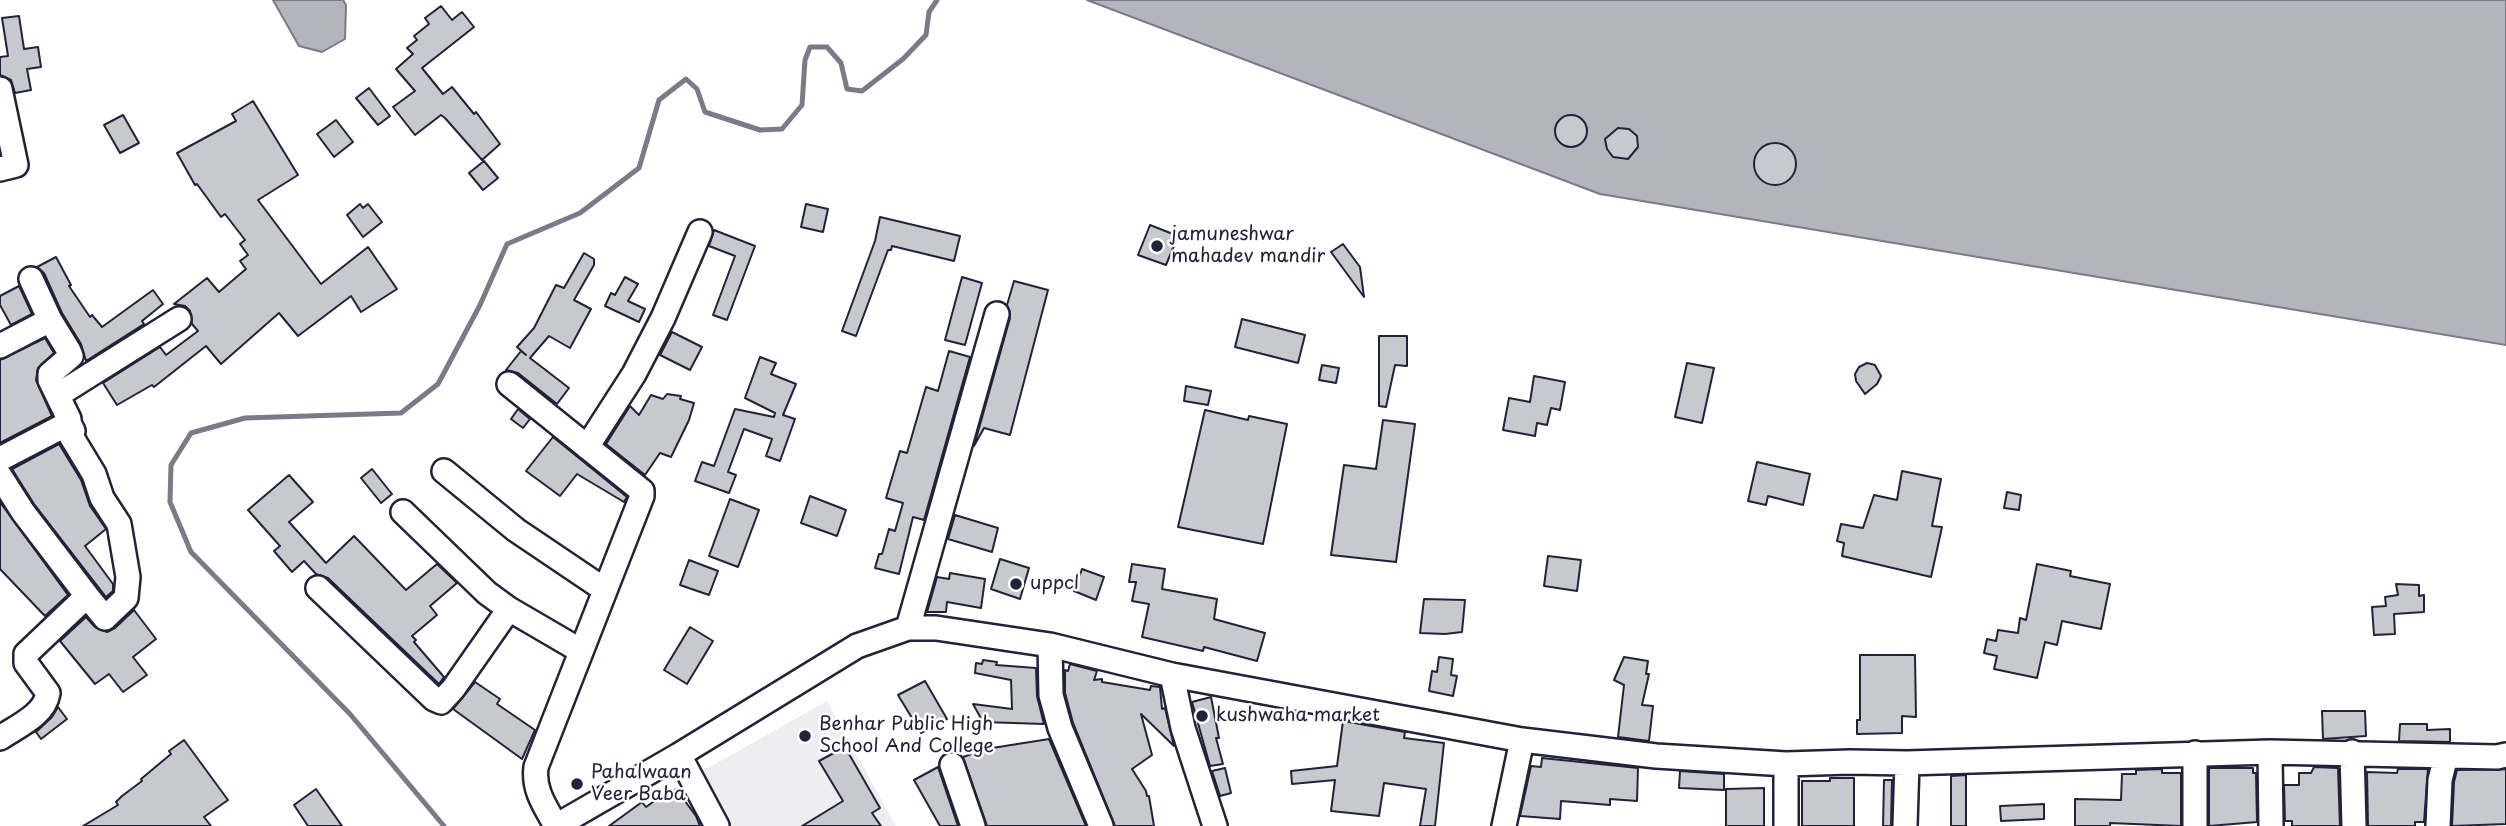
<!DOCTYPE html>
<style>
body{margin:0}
canvas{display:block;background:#fff}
</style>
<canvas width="2506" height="826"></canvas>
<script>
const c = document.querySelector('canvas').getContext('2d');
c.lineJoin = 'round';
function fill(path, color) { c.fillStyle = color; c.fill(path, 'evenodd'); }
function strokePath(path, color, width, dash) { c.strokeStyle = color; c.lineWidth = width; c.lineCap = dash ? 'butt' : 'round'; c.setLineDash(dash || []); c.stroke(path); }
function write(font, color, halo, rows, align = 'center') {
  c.font = font + ' "Playpen Sans",sans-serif'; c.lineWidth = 5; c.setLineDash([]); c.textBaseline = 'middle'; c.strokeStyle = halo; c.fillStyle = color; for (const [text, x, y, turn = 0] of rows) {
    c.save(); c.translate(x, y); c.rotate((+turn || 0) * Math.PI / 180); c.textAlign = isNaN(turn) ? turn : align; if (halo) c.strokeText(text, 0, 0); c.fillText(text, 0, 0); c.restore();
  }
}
fill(new Path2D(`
 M827,701L896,826H729L701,772Z`), '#eeeef1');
const water = new Path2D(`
 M273,0H343L346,5L345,39L322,52L299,46Z
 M1087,0H2506V345L1600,194Z`);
fill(water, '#b4b4bc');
strokePath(water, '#7a7a88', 2);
strokePath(new Path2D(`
 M444,826L350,714L191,552L170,502L171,465L191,433L245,418L401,413L438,384L480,305L507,244L580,213L639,168L659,100L686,79L697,89L705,112L760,130L782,129L802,105L805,60L810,47H827L841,63L847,89L862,91L903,59L926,35L929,12L937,0`), '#7a7a88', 5);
const building = new Path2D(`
 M441,6L452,20L462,12L474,27L422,68L443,94L452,87L474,114L476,112L500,144L482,160L445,118L441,115L415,135L393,107L415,91L396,69L413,54L407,48L417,40L414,36L429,24L425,18Z
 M19,16L24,49L38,47L41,67L27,69L31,90L15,93L11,80L0,75V57L8,56L2,18Z
 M369,88L390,116L378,125L356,98Z
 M253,101L298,175L258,200L321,284L368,247L397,289L361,312L351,296L298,336L279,313L221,364L206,346L154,387L152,385L117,405L103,383L160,347L166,355L198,331L192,324L190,311L185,306L174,304L207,278L219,292L246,269L240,261L248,255L240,244L245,240L225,214L221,217L197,184L195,185L177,153L236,121L232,114Z
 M123,115L139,143L120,153L104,125Z
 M1555 131a16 16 0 1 1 32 0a16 16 0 1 1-32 0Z
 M336,120L353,142L334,157L317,134Z
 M1618,128L1629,129L1637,136L1638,147L1628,159L1613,157L1607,149L1605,139Z
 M1754 164a21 21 0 1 1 42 0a21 21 0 1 1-42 0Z
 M484,161L498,178L483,190L469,173Z
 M360,204L363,208L368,204L382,222L363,237L347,215Z
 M806,204L828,209L823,232L801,227Z
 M880,217L960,236L954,261L892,246L891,250H888L856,336L842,331L875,241Z
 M1150,225L1178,236L1166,265L1138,255Z
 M714,230L755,246L727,320L713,315L735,256L709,246Z
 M1343,244L1360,267L1364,297L1331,252Z
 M584,253L594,259V265L574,300L591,309L570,348L549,336L530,358L569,388L557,404L518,373L506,370L521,351L526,355L517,347L534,328L556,285L564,288Z
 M56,257L71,285L69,286L90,317L92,315L102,327L153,290L163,304L142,321L144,324L86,361L81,344L62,313L44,273L37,267Z
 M625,277L638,284L628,301L645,309L639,322L605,306L611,293L615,295Z
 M962,277L982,283L965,345L945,340Z
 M1014,281L1048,290L1010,435L984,428L974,446L1010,318L1007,305Z
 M19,286L32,314L11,325L0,305V296Z
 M1242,319L1305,335L1298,363L1235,347Z
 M672,332L702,347L690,370L660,355Z
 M1379,336H1407V366L1395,365L1386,407L1379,406Z
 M45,338L54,353L38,368L36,380L52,416L0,443V360Z
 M949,351L970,357L924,520L913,517L899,574L875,568L879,554H882L889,529L895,531L903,503L886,498L900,451L907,453L926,387L938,391Z
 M760,357L776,363L771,374L796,384L783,415L795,419L780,461L766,456L772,439L744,429L728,472L736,475L729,493L695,481L702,462L714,466L735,409L774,417L775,413L745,398Z
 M1687,363L1714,368L1702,423L1675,417Z
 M1867,363L1875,365L1881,376L1877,384L1865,394L1856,381L1855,374L1859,367Z
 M1322,365L1339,368L1336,383L1319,380Z
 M1534,376L1565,382L1560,410L1551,408L1547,425L1537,423L1535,436L1503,430L1509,398L1530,402Z
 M1186,386L1211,391L1208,405L1184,401Z
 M667,394L681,396L680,399L694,403L689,420L671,457L660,453L645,475L606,444L630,406L639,415L651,395L663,399Z
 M518,409L530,419L523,428L511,419Z
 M1205,410L1248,420L1249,416L1287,424L1263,544L1178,527Z
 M1383,420L1415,424L1396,562L1331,555L1344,465L1376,469Z
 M553,437L627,497L624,502L577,474L560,496L526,471Z
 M59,444L81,480L90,506L106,529L85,546L113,584V591L106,597L34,504L12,469Z
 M1757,462L1810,474L1803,505L1768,496L1766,505L1748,501Z
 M372,469L392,494L381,503L361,478Z
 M1902,471L1941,479L1932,526L1942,527L1931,577L1842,556L1844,543L1837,541L1841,524L1863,528L1874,495L1897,500Z
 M289,475L313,502L289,522L326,563L354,536L406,590L437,564L457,583L430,606L437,615L412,636L416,640L414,642L444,677L439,684L328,578L316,574L304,561L292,572L274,551L280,546L248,510Z
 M2007,492L2021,495L2019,510L2004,508Z
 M810,496L846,510L837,536L801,523Z
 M730,499L759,510L738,567L709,556Z
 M0,502L68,595L45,616L0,569Z
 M955,515L998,528L992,552L948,539Z
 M1548,556L1581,560L1577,591L1544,586Z
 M1000,559L1029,568L1020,599L991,589Z
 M689,560L718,571L709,595L680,585Z
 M1132,564L1165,569L1162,589L1217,599L1214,619L1265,633L1257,661L1204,647L1203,651L1142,637L1149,604L1132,601L1136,582H1129Z
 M2037,564L2071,571L2070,576L2110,584L2101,629L2062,621L2057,645L2045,642L2037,678L1994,669L1997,656L1984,653L1987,639L1996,641L1998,630L2018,633L2020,618L2026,620Z
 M1082,569L1104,577L1096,600L1074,591Z
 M950,573L985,579L981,608L947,602L946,612H927L937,577L949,579Z
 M2396,584L2419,585V596L2424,595V612L2394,614L2395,634L2374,635L2372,607L2386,606L2385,597L2398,595Z
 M1424,599L1465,600L1462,632L1445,634L1420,633Z
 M134,610L156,639L133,657L147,675L123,692L109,674L95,684L60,641L86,617L95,627L107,632L115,628Z
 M690,627L713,641L687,684L664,670Z
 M1860,655H1915L1916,717L1902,716V733L1857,734V720H1860Z
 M1439,657L1453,659L1451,675L1457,676L1453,696L1429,691L1432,671L1437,672Z
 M1624,657L1648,661L1646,674H1649L1642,705L1653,706L1649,741L1618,737L1624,685L1614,680Z
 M983,660L997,662L996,665L1036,668L1037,696L1044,724L983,722L973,704L1012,709L1011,680L975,673L976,663L982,664Z
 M1070,664L1097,671L1094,680L1102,679V682L1150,690L1151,686L1160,687L1162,709L1165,708L1174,746L1141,714L1152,755L1132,769L1146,791L1147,796H1149L1154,826H1115L1073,723L1065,693V670L1068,671Z
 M925,681L947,719L921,733L898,695Z
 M475,682L500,699L497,704L535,730L522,759L453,709Z
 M1211,697L1219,738H1216L1223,764L1210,766L1192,702Z
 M58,707L67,719L41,739L36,732L52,717Z
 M2322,711H2365L2366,736L2323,739Z
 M1343,721L1405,732L1404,738L1444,743L1435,826H1420L1426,789L1384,783L1379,816L1331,811L1335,780L1292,784L1291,771L1337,766Z
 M2400,724H2427V730L2450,729V742L2399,741Z
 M1049,739L1086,826H987L963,757L986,749Z
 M184,740L228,800L204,817L211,826H83L118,805L116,802L122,796L142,781L141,779L171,754L169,751Z
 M845,747L880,808L872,813L881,826H802L843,801L819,761Z
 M1542,758L1638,768L1637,801L1610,799V805L1561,801L1560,819L1520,816L1531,766L1541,767Z
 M938,767L939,770L958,826H940L914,780Z
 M2314,767L2338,768L2340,826H2292V821H2285L2284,785H2299V773H2311Z
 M1225,768L1231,793L1220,796L1212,771Z
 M2209,768H2253V773H2256L2257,822L2209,826Z
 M2162,769V773H2181V826L2110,823V826H2075V799L2121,800L2122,774H2136V770Z
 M2398,769H2428L2424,822H2415V826H2368L2367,772L2397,773Z
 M2506,769V824L2452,826L2454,782L2457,770Z
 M1680,771L1724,774V790L1679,788Z
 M1966,775V826H1951V776Z
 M1830,778H1854V826H1802V781H1830Z
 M1884,780H1892L1891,826H1883Z
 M1764,788V826H1726V789Z
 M316,789L342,826H308L294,805Z
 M676,789L696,816L700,826H609L642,802L646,807L667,792L669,795Z
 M2044,804V819L2001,821L2000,806Z`);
fill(building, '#c8c8cf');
strokePath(building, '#22223b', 2);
const minor = new Path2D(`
 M0,89L16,165L0,169
 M0,346L50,320
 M509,384L642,491V496L536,767C533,790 545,806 556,826
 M58,395L179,319
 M587,447L634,374L663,318L700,232
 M0,459L69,423V419L50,380V374L71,356L69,351L50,320L31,279
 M444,471L516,530L605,590
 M0,476L23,512L87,596
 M403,512L487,593L509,609L581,651
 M318,588L434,699L441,702L453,689L509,609
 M908,628L997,314
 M1050,645L1051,695L1060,728L1101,826
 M1172,675L1183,728L1215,826
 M0,738C16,727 45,715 48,693L26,663V654L87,596L105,618L126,598L128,577L119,524L102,498L94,474L71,436L73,431L69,423
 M2270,752L2271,826
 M2352,752L2354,826
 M2195,753V826
 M679,755L717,826
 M952,765L973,826
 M556,826L679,755L857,646L908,628H936L1050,645L1172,675L1522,740L1656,756L1786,764L1850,762L1907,763L2270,752L2497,757L2506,755
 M1504,826L1522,740
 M1786,826V764
 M1905,826L1907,763
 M2438,826L2440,780L2446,756`);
strokePath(minor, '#22223b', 28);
strokePath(minor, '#fff', 23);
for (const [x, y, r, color] of [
 [1157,246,7,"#22223b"],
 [1016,584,7,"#22223b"],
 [1202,716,7,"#22223b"],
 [805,736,7,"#22223b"],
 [577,784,7,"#22223b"]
]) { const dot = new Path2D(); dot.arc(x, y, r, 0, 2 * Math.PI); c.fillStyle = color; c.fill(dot); strokePath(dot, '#fff', 2.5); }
write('19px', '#22223b', '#fff', [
 ["jamuneshwar",1171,235],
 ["mahadev mandir",1171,257],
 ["uppcl",1030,584],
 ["kushwaha market",1216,716],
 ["Benhar Public High",819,725],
 ["School And College",819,747],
 ["Pahalwaan",591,773],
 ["Veer Baba",591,795]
], 'left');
</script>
